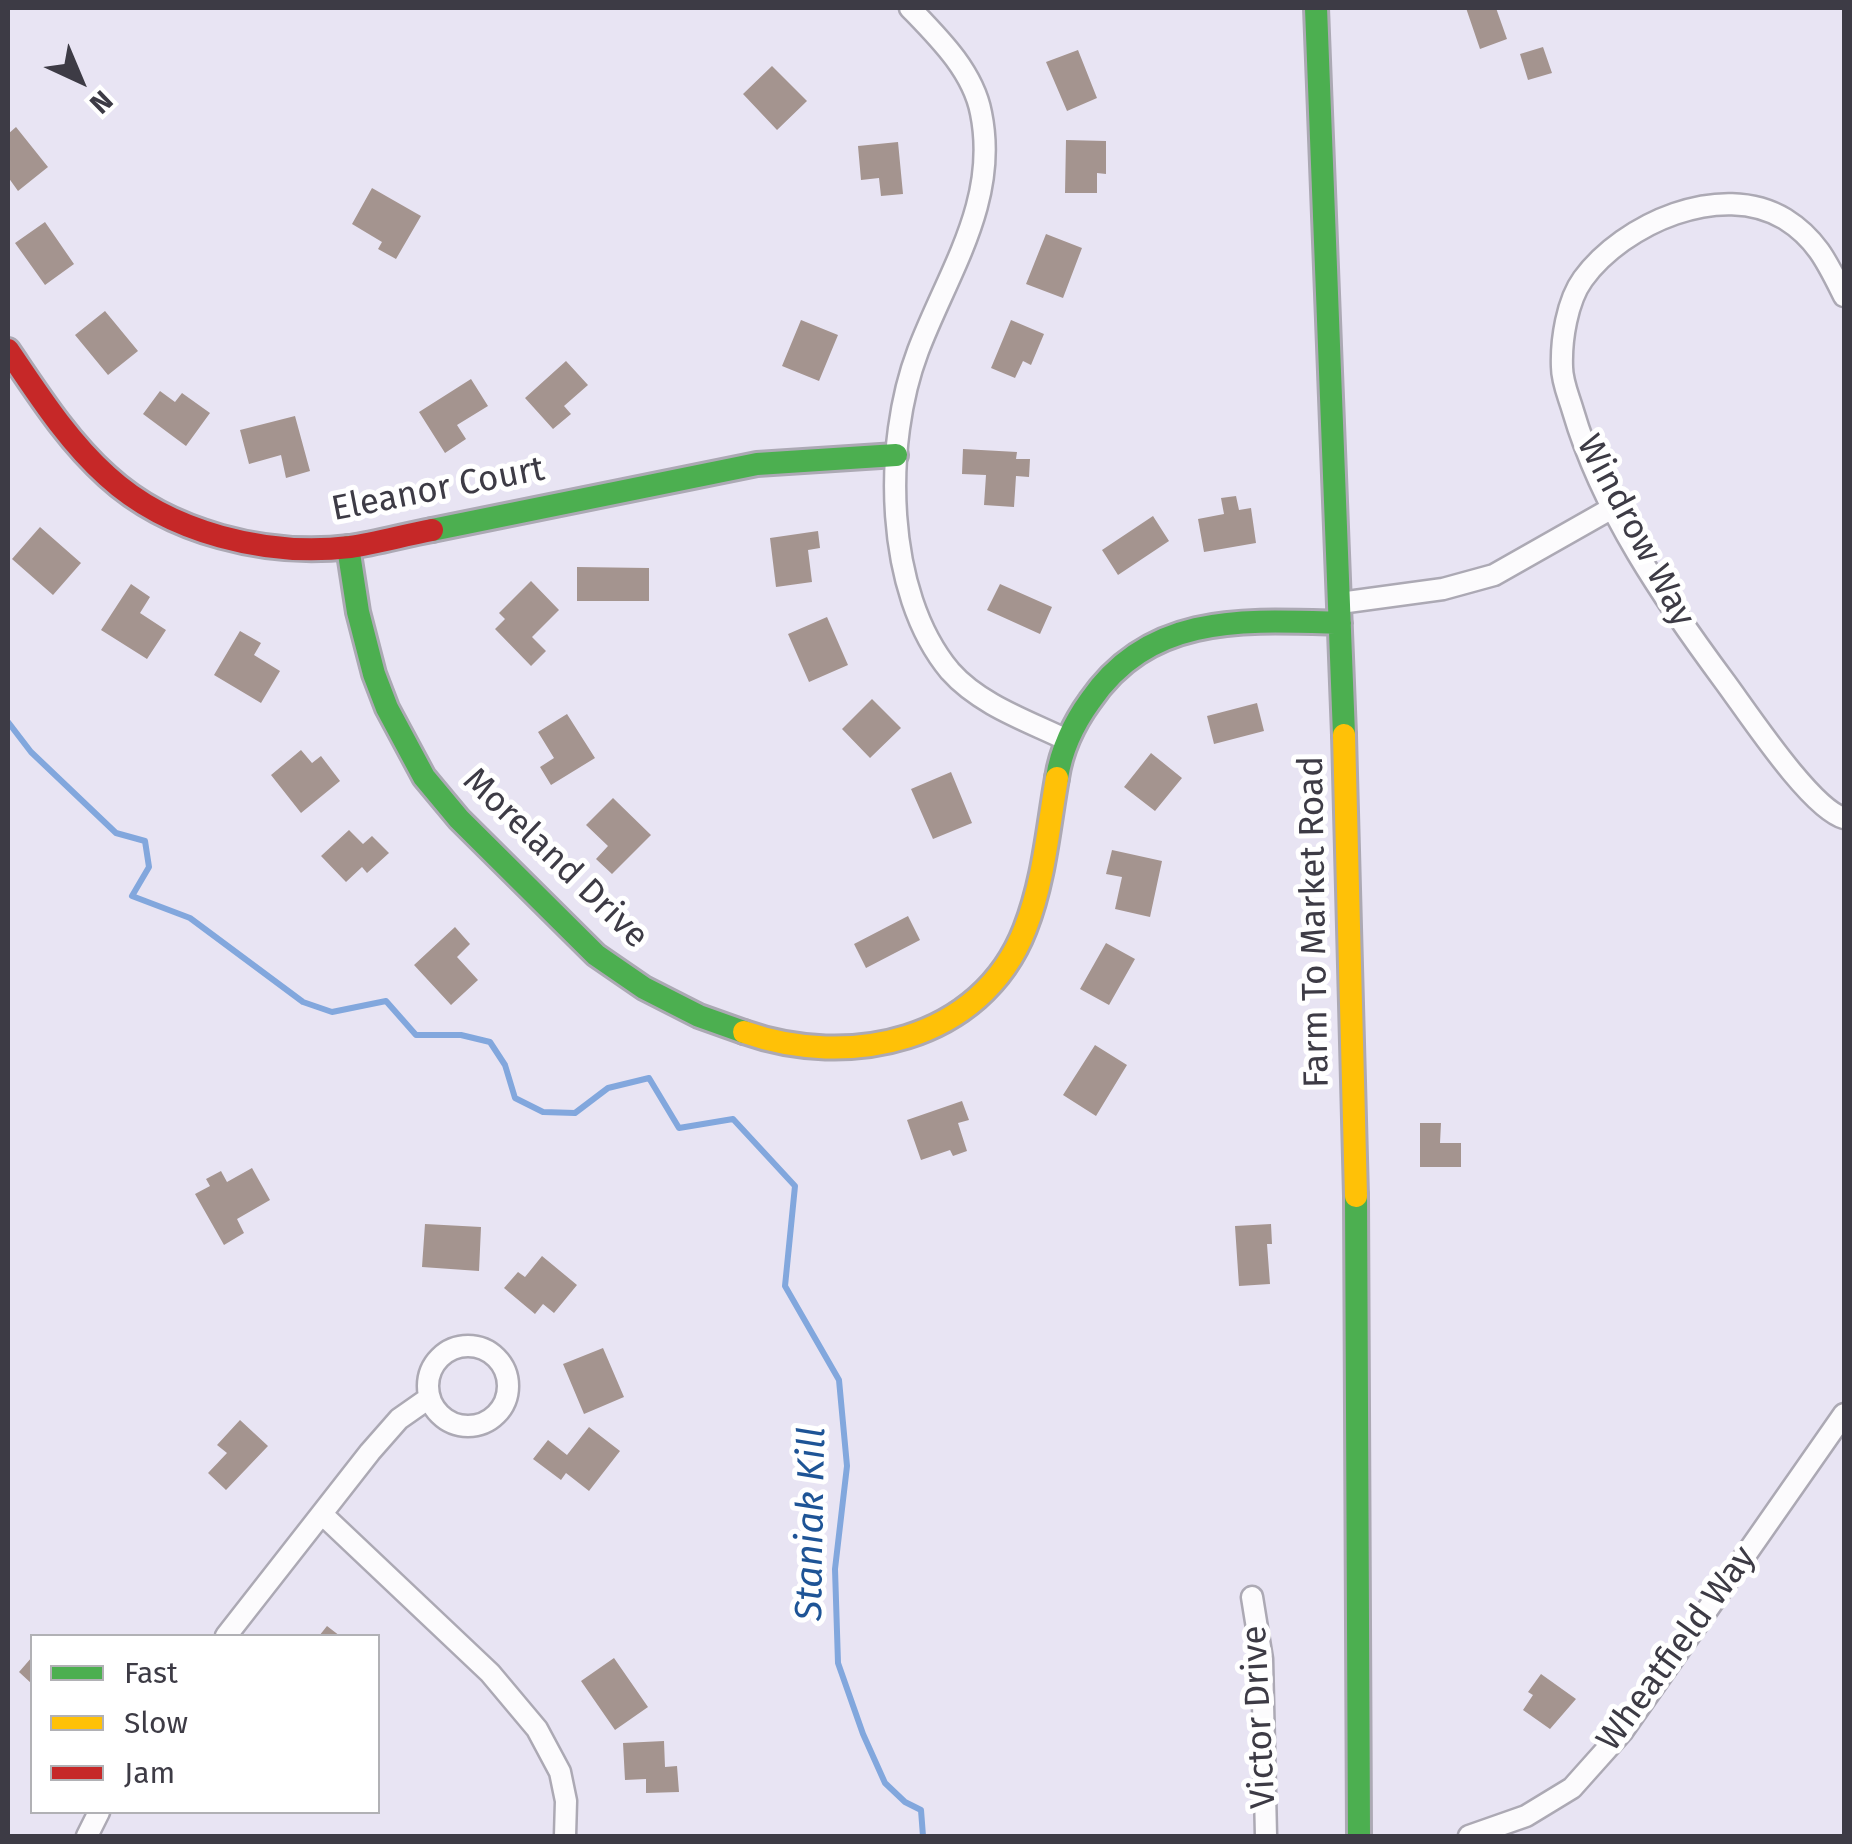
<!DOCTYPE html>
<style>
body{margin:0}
#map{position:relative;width:1852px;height:1844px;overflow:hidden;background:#e8e4f3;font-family:"Fira Sans",sans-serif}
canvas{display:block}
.frame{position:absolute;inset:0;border:10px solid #3d3b45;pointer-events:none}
.legend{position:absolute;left:30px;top:1634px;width:350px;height:180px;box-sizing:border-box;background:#fff;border:2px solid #b1b1b5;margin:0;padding:12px 18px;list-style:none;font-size:30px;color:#3d3b45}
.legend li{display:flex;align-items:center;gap:20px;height:50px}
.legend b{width:50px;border:2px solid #b1b1b5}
.north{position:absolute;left:30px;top:30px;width:100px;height:100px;-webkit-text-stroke:8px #fff;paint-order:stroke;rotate:136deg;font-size:28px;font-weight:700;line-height:40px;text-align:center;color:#3d3b45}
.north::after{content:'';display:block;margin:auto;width:35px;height:45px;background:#3d3b45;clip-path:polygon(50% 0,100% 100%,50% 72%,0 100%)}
</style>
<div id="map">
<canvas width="1852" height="1844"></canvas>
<div class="frame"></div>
<ul class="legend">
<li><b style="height:12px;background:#4caf50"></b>Fast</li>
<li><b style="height:12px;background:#ffc107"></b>Slow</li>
<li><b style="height:12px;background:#c62828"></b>Jam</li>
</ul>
<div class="north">N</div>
</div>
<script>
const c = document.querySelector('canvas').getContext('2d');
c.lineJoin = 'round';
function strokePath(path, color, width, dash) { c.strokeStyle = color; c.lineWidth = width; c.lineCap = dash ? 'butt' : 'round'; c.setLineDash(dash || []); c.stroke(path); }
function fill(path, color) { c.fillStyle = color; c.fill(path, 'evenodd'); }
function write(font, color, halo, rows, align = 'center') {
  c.font = font + ' "Fira Sans",sans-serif'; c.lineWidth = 10; c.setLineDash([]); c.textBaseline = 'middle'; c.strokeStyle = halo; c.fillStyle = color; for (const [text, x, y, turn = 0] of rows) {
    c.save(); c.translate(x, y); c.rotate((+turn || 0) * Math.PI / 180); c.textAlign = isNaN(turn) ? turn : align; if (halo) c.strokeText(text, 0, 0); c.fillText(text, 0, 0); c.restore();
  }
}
strokePath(new Path2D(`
 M8,722L31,752L116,833L145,841L149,867L132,896L190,918L303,1002L332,1012L386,1001L416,1035H461L490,1042L505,1065L515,1098L543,1112L575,1113L608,1088L649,1078L679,1128L733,1119L795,1186L785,1286L839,1380L847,1466L835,1569L838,1663L863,1734L885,1783L905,1802L921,1810L923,1836`), '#82a7dd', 6);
fill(new Path2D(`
 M1466,8H1496L1507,39L1480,49Z
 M1543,47L1552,73L1528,80L1520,54Z
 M1078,50L1097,98L1067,111L1046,62Z
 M772,66L807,101L777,130L743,94Z
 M16,127L48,167L18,191L8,177V134Z
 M1066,140L1106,141V174L1097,173V193H1065Z
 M898,142L903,194L881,196L879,178L861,180L858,146Z
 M372,188L421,216L396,259L378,249L382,242L352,224Z
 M45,222L74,264L45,285L15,243Z
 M1046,234L1082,248L1063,298L1026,284Z
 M105,311L138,351L108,375L75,335Z
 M801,320L838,335L819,381L782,366Z
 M1011,320L1044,334L1031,365L1023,361L1015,378L991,368Z
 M566,361L588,385L564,406L571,414L553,429L525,398Z
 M471,379L488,406L457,425L466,439L445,453L419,412Z
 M160,391L175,402L182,393L210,413L186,446L143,414Z
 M295,416L310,471L286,478L281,455L249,464L240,430Z
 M963,449L1017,452L1016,459H1030L1029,477L1016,476L1014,507L984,505L986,475L962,474Z
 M1236,496L1239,510L1251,508L1256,543L1204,552L1198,519L1224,514L1221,498Z
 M1153,516L1169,541L1118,575L1102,550Z
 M40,527L81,563L53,595L12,559Z
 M818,531L820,548L808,550L812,582L776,587L770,538Z
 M577,567L649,568V601H577Z
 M531,581L559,610L532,637L546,651L531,666L495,629L505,619L499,613Z
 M131,584L150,597L140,613L166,630L147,659L101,630Z
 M1000,584L1052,607L1040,634L987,610Z
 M827,617L848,665L809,682L788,634Z
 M240,631L261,643L254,655L280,671L261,703L214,675Z
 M872,699L901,728L870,758L842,729Z
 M1257,703L1264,731L1214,744L1207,716Z
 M567,714L595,758L551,785L540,767L554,758L538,732Z
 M301,750L312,763L321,756L340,781L301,813L271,775Z
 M1151,753L1182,778L1155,811L1124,787Z
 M951,772L972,823L933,839L911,789Z
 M613,798L651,835L612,874L596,859L608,846L586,825Z
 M349,830L363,844L372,836L389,853L367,873L362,867L346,882L321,856Z
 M1112,850L1162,861L1150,917L1115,909L1122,877L1106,874Z
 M908,916L920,940L866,968L854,944Z
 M455,927L470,944L457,957L478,980L451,1005L414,965Z
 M1106,943L1135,959L1109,1005L1080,989Z
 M1095,1045L1127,1065L1096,1116L1063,1095Z
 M962,1101L969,1120L958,1123L967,1151L953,1156L950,1150L921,1160L907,1120Z
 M1420,1123H1441L1440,1143H1461V1167H1420Z
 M252,1168L270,1200L237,1219L244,1233L224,1245L195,1194L210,1186L206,1179L221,1171L227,1182Z
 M425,1224L481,1227L479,1271L422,1267Z
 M1271,1224L1272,1244H1267L1270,1284L1239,1286L1235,1226Z
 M542,1256L577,1285L554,1313L543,1304L535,1314L504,1288L518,1272L525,1277Z
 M603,1348L624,1397L584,1414L563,1364Z
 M240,1420L268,1446L226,1490L208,1473L227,1453L217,1445Z
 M589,1427L620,1451L589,1491L566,1473L561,1480L533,1459L548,1440L567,1455Z
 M327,1626L340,1636H319Z
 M32,1657V1684L19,1672Z
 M614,1658L648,1707L615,1730L581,1681Z
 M1541,1674L1576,1699L1550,1729L1523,1710L1533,1695L1528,1692Z
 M664,1741L665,1767L677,1766L679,1792L646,1793V1779L625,1780L623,1743Z`), '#a4948f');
const street = new Path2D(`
 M910,8C938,37 973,71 981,113C999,201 948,272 918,351C883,443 884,592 950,671C980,705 1028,721 1067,740
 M1844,296C1828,264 1817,239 1785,219C1721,180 1623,224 1583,279C1567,301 1561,340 1562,367C1562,382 1569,397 1573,411C1602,510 1665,601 1725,682C1748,713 1811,809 1844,818
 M1340,603L1443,589L1494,575L1614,507
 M428 1386a40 40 0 1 1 80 0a40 40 0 1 1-80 0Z
 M323,1515L490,1673L537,1729L560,1772L566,1801L565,1836
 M1252,1597L1262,1659L1266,1836
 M226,1636L370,1452L399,1419L429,1398
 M87,1836L99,1812
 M1469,1836L1526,1816L1572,1788L1622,1732L1844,1414`);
const fast = new Path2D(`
 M1316,8L1344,735
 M432,530L757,464L896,455
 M348,547L358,612L374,674L387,708L424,777L459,819L596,955L644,988L699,1016L744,1032
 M1057,778C1061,751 1074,723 1090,701C1150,613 1244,620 1340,623
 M1356,1196L1359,1836`);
const slow = new Path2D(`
 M1344,735L1356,1196
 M744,1032C848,1069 981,1042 1025,929C1044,881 1048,829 1057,778`);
const jam = new Path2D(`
 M8,350C38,394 67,440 107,476C169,533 267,557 350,547C377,543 405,535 432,530`);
strokePath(street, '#aca9b4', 25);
strokePath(fast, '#aca9b4', 28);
strokePath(slow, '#aca9b4', 28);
strokePath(jam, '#aca9b4', 28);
strokePath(street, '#fcfbfd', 20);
strokePath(fast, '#4caf50', 22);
strokePath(slow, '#ffc107', 22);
strokePath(jam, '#c62828', 22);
write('35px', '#3d3b45', '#fff', [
 ["Eleanor Court",438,490,-11],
 ["Windrow Way",1635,531,62],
 ["Moreland Drive",555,859,44],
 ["Farm To Market Road",1315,922,-91],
 ["Wheatfield Way",1677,1649,-54],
 ["Victor Drive",1260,1717,-93]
]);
write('italic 38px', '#1e5496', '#fff', [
 ["Staniak Kill",812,1524,-89]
]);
</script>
